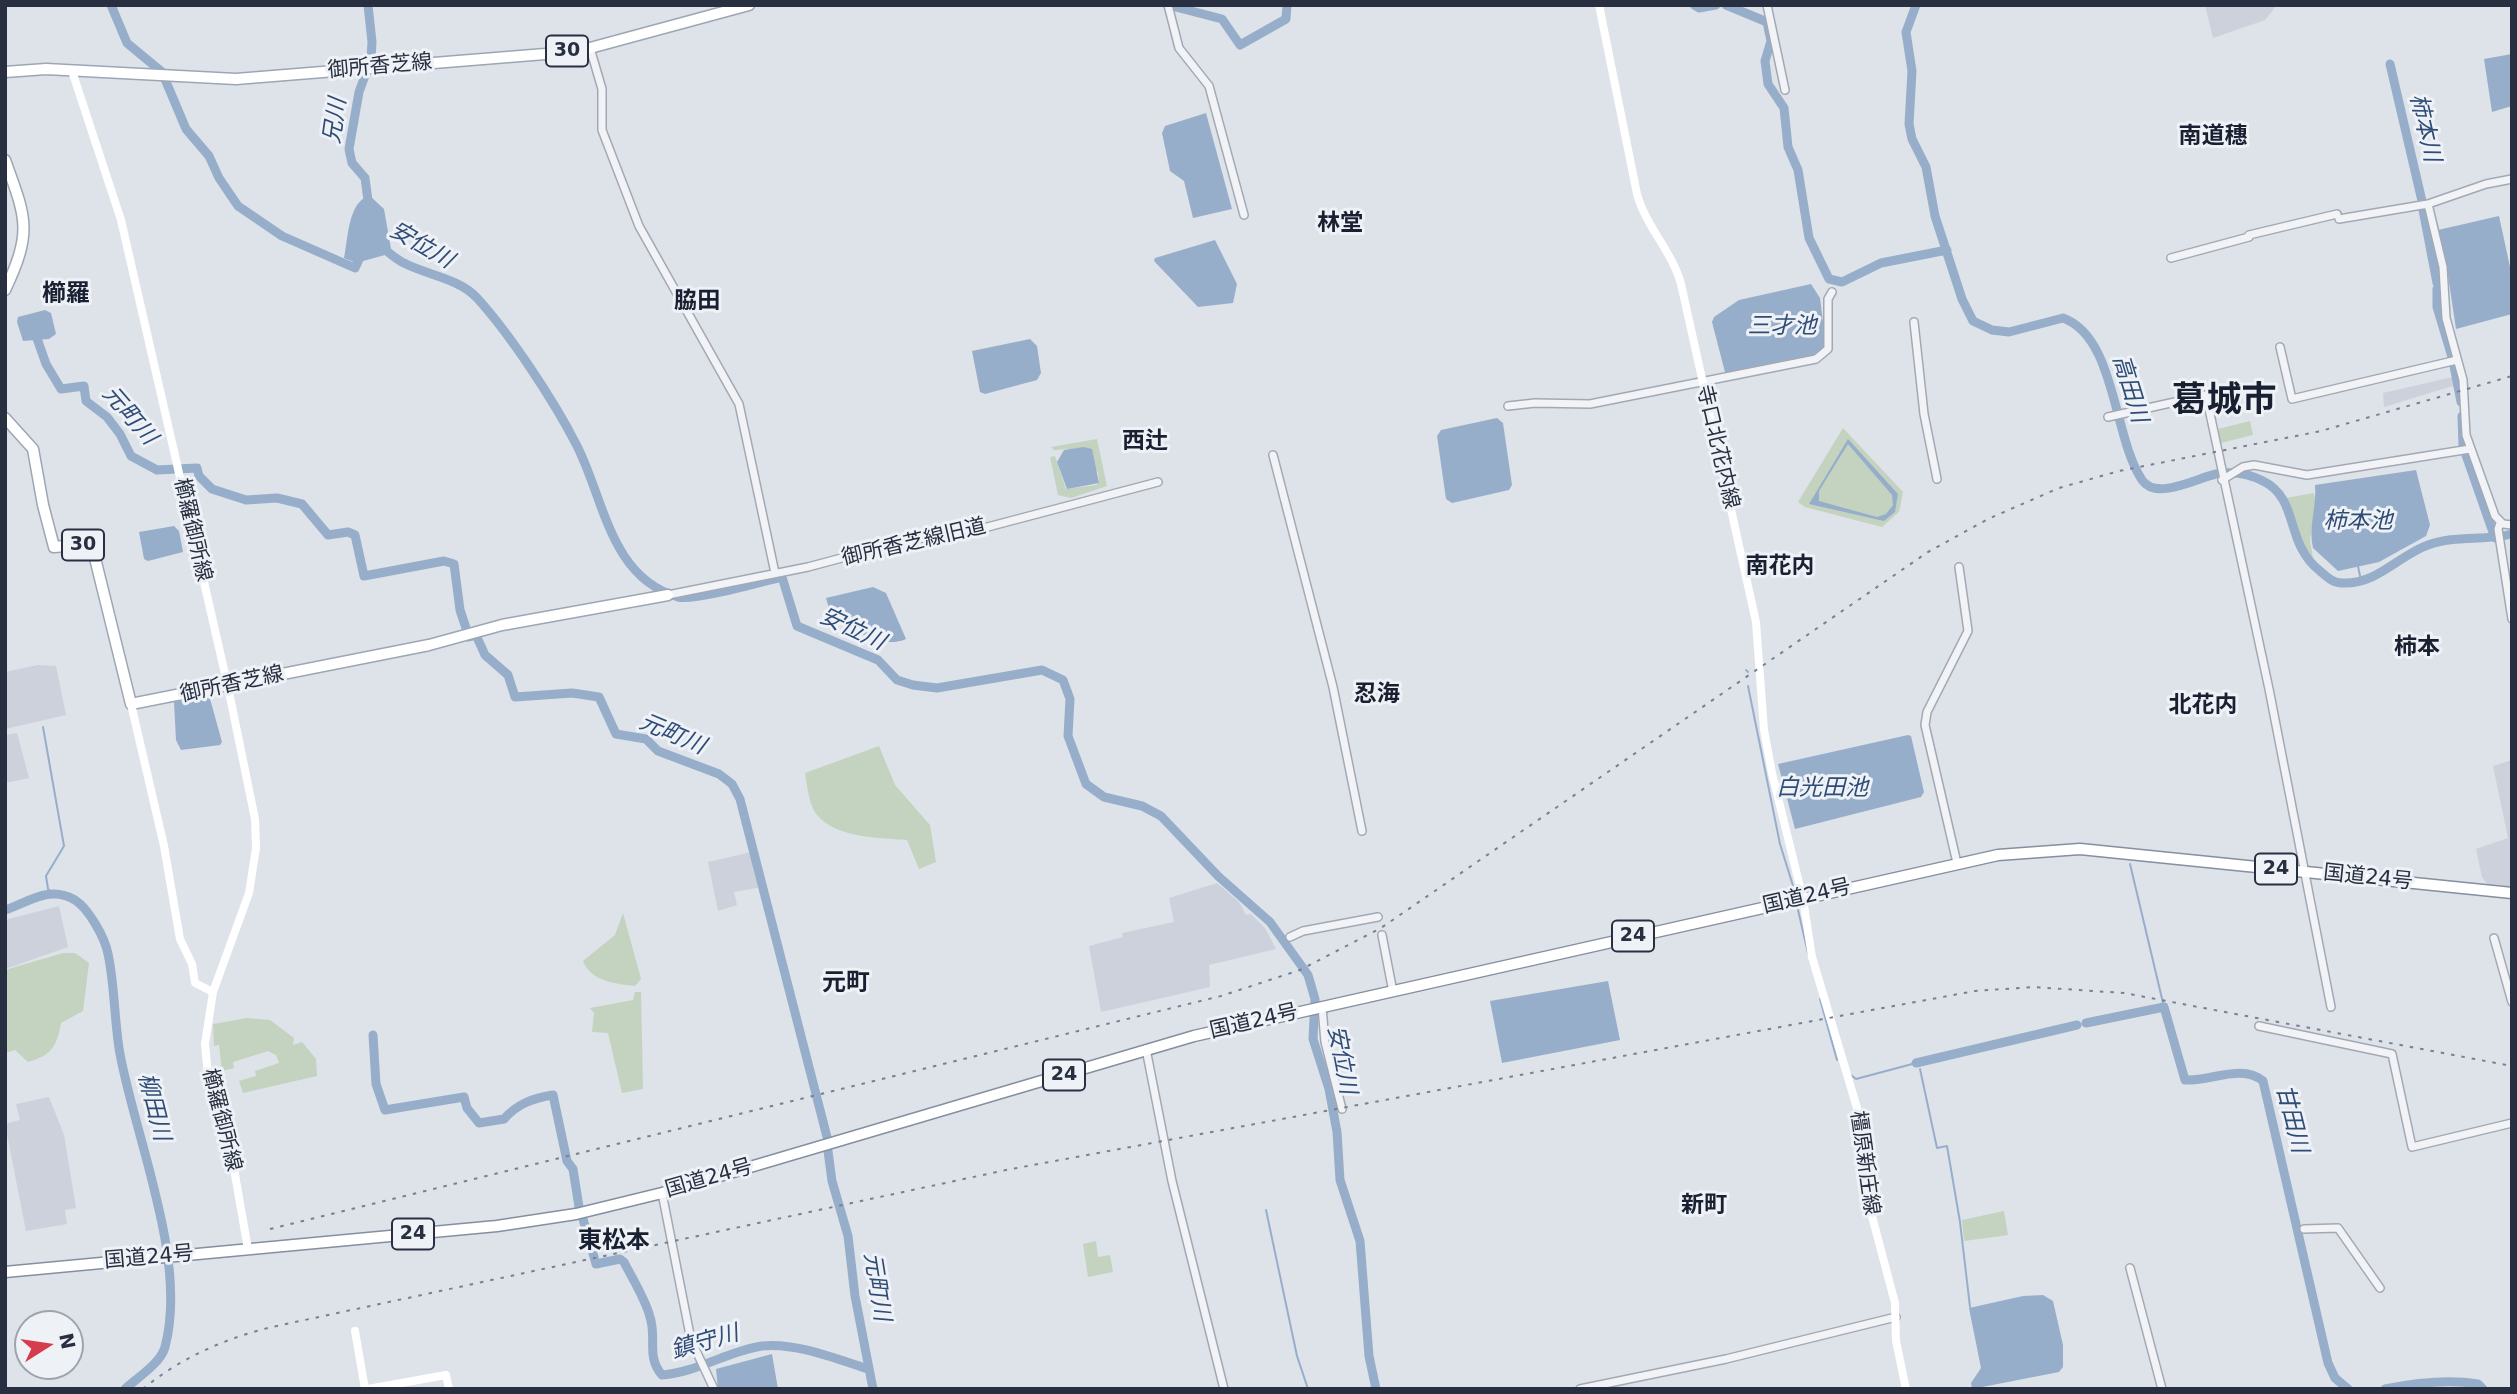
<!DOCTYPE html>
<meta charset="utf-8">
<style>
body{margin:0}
#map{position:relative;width:2517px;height:1394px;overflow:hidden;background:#dee2e9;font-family:"DejaVu Sans",sans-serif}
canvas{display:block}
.frame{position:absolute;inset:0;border:7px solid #272f40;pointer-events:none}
.north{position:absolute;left:14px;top:1310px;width:70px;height:70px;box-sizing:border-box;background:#eef1f6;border:2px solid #9ea3ad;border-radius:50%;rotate:78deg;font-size:19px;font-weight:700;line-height:28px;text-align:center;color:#272f40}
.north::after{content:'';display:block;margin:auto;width:24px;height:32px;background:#d53c4d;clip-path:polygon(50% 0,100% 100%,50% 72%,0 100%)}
</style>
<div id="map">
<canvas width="2517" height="1394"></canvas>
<div class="frame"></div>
<div class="north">N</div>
</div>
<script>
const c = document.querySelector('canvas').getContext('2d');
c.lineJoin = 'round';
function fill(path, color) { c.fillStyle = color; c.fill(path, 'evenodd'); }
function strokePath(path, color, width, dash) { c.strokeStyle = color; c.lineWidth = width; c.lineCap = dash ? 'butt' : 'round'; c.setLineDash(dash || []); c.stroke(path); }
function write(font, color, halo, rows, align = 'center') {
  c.font = font + ' "DejaVu Sans","Noto Sans JP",sans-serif'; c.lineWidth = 6; c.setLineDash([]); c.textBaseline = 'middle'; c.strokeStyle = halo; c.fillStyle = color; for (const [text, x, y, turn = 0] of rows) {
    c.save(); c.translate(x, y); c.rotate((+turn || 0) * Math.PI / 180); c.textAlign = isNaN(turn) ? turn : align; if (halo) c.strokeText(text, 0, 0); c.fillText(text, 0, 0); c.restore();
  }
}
fill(new Path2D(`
 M2205,5H2277L2265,20L2213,38Z
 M2457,376L2459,384L2384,407L2383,393Z
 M38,665L56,666L66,715L5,729V672Z
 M17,733L29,778L5,783V735Z
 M2512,760V887L2488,885L2482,877L2476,849L2508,838L2493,766Z
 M752,852L762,887L734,892L737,905L718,911L708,862Z
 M1217,883L1239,902L1246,915L1251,914L1265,928L1276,949L1209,965L1210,987L1101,1012L1089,946L1123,937L1122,933L1174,922L1169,898Z
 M59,906L68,947L5,969V920Z
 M49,1097L64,1135L76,1208L65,1210L67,1224L26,1231L5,1124L20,1120L16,1104Z`), '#ccd1db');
fill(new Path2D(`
 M2250,421L2253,435L2221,443L2218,429Z
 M1843,428L1903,492L1899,512L1882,527L1805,507L1798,502Z
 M1097,439L1107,486L1071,498L1058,495L1050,457L1055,456L1066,489L1096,485L1099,483L1098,472L1068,449L1054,450L1051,447Z
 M2314,493L2316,505L2310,540L2314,564L2300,547L2285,498Z
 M879,746L895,785L930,825L936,862L919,869L907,840C880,838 824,838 812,806C808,796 807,784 805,773Z
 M623,913L641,979L635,986C616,984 590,981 583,961L615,935Z
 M63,953H75L89,963L83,1011L61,1023C57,1046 52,1055 28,1062L15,1050L5,1053V970Z
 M635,992H641L643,1089L622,1093L608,1033L592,1032L594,1013L590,1008L633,1000Z
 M247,1018L270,1020L294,1038L293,1045L302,1042L316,1059L317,1076L243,1093L239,1081L256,1076L255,1071L279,1063L276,1055L268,1051L233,1062L234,1068L222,1071L219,1045L214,1046L213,1024Z
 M2004,1211L2008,1235L1964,1241L1962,1220Z
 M1096,1241L1098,1257L1110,1255L1113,1272L1088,1277L1083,1244Z`), '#c3d3bf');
fill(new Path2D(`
 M2512,54V106L2492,112L2484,59Z
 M1206,113L1232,209L1193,218L1184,181L1170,171L1162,133L1165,126Z
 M370,196L384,209L391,249L385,255L356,263L344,258C348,240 348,200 370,196Z
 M2499,216L2512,276V314L2456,329L2445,255L2438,230Z
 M1215,240L1237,284L1233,303L1198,307L1154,261L1155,258Z
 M1811,284L1820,298L1826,346L1817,355L1726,376L1712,322L1714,317L1739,300Z
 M45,310L51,313L56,334L49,339L23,341L17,322L18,317Z
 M1030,339L1037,346L1041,373L1037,380L985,394L980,392L972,351Z
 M1497,418L1503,423L1512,485L1509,490L1452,503L1446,499L1437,436L1441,430Z
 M1848,439L1898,494L1895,512L1884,521L1809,504ZM1848,444L1892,495L1893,505L1886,514L1877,517L1819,501V491Z
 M1084,447L1092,449L1099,483L1067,489L1057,462L1064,450Z
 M2416,470L2430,525L2426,536L2379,562L2338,571L2313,548C2308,527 2317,506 2315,485Z
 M174,526L179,531L183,552L148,561L144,559L139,532Z
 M873,587L886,593L906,639C882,650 853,629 832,619L826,598Z
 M209,695L222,742L220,745L181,750L176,740L174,702Z
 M1908,735L1911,736L1924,792L1921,797L1795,829L1778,764Z
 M1608,981L1620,1040L1502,1063L1490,1001Z
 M2043,1295L2053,1301L2063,1345V1367L2059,1372L1972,1389L1971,1383L1981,1368L1969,1308L2023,1296Z
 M772,1354L778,1389H718L716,1369Z`), '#97aecb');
strokePath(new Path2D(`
 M2358,566L2361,581
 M1746,670L1748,672
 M1748,686L1780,844L1794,889
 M43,727L64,846L46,876L48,889L55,894
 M2130,864L2164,1007
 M1798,910L1808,953
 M1820,999L1837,1060
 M1920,1069L1937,1148L1947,1146L1960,1222L1970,1307
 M1851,1075L1856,1079L1916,1063
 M1266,1210L1297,1356L1308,1389`), '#97aecb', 2);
strokePath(new Path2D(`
 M111,5L127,43L162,72L186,129L209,156L219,178L238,206L282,236L355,268L361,255
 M368,5L372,42L371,59L359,92L349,149L352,163L365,178L369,208
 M1168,5L1222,19L1240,45L1286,19L1287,5
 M1694,5L1699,8L1716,5
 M1726,5L1767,22L1771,41L1765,61L1768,84L1784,108L1788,147L1798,170L1809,238L1829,279L1842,282L1881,263L1947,250
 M1916,5L1906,32L1912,71L1909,124L1912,139L1926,167L1935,216L1962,299L1973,321L1992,330L2009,332L2063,318C2116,337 2113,437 2142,480C2156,501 2197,478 2216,474C2232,471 2248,473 2263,481C2300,499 2284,543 2320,571C2327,577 2333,583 2342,583C2377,585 2399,555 2428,545C2455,535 2484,541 2512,534
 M2390,64L2422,201
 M2423,210L2437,283
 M380,245C388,252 396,260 406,264C428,275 460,279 477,298C510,334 554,401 576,444C604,497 609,577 678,597C695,601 761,582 782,577L797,626L878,660L897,680L913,685L937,688L1042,670L1063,680L1070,699L1068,736L1086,784L1104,797L1142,806L1161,816L1218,876L1270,922L1308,975L1315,999L1313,1039L1329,1089L1337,1132L1340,1180L1360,1241L1369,1356L1376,1389
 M2437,289V307L2452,357
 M34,330L46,364L61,389L84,386L86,401L107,417L120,434L131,456L157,470L197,468L199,476L212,489L246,500L277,498L302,504L328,535L348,532L355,535L364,576L444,561L454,564L460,610L469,637L476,635L485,655L508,675L515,697L572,693L599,697L616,734L646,739L658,751L719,774L732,784L740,799L827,1137
 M2454,366L2461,402
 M2462,416L2463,446
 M2466,455L2495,538
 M5,910C29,902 49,885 75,900C89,909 105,938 108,954C115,986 114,1021 120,1054C136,1140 188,1261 165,1347C161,1363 137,1378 125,1389
 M2086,1023L2164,1007L2185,1080C2209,1082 2242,1063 2263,1081L2328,1363L2335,1378L2348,1389
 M373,1035L376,1084L385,1110L464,1097L467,1108L479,1123L504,1119C517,1104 533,1098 553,1095L567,1161L573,1169L579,1207
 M1916,1063L2077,1025
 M828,1151L832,1181L848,1236L855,1296L873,1389
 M583,1219L596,1264L620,1259L624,1262C633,1280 645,1298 650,1317C657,1338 646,1357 662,1375C698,1372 728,1351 762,1346C795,1342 837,1359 868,1369
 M2385,1389C2415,1383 2447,1379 2478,1384L2483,1389`), '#97aecb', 9);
const tertiary = new Path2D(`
 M1168,5L1179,48L1209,86L1244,215
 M1767,5L1785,90
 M590,48L602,89V130L639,226L739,404L775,573
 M2428,204L2443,267L2446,318L2463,380L2466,435L2495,516L2503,524L2512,525
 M2339,219L2428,204L2486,184L2512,179
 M2249,235L2337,214
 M2171,258L2249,237
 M1914,322L1924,414L1937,479
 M2280,347L2292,399L2457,360
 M1508,406L1535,403L1590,404L1816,359L1828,349V299L1832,292
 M2108,417L2206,395L2269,689L2331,1007
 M1273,455L1333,687L1362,831
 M2222,480L2243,467L2254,465L2307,475L2470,449
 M2500,523L2498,529L2512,619
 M668,595L808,567L905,541L980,529L1158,482
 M1957,863L1925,725L1927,712L1968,631L1959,567
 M1382,935L1393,992
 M1290,937L1303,931L1378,917
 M2494,938L2512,1002
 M1322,1007L1325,1042L1342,1109
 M2259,1026L2392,1054L2412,1147L2512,1123
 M1146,1049L1172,1181L1224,1389
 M662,1193L691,1340L714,1389
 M2304,1229L2338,1228L2380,1288
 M2130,1268L2162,1389
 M1580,1389L1726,1359L1896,1317`);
const primary = new Path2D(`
 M5,72L46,69L236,79L545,54L590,48L749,5
 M5,160C26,218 33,231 5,290
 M5,418L33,449L43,505L54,547L87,544L93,550L131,704L429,645L502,625L668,595`);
const trunk = new Path2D(`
 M5,1272L497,1226L576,1214L662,1193L1194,1036L1998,855L2080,849L2512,893`);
strokePath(tertiary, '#a3a9b3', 10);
strokePath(primary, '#9da6b5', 13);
strokePath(trunk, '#858fa0', 13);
strokePath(tertiary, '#f1f3f7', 7);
strokePath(new Path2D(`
 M1599,5L1637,194C1646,227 1672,251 1681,284L1756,622L1764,730L1772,773L1803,899L1812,957L1863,1128L1864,1186L1895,1303L1896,1341L1906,1389
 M72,71L121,220L228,687L255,819L256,848L249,893L213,992L205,1044L209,1085L234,1169L248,1249
 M131,704L164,846L180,939L192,964L195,983L213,992
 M355,1331L365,1389
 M368,1389L446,1375L449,1389`), '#fff', 8);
strokePath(primary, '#fff', 10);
strokePath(trunk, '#fff', 10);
strokePath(new Path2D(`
 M270,1229L1221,996L1300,970L1381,928L1928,552L1988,519L2059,488L2119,471L2321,431L2512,376
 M143,1389C180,1358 226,1338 272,1327L1006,1170L1975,991L2033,987L2124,993L2512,1066`), '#778193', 2, [3.5, 7]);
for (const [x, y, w] of [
 [567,51,42],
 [83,545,42],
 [2276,869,42],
 [1633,936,42],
 [1064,1075,42],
 [413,1234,42]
]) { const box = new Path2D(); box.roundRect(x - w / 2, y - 15.5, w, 31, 5); c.fillStyle = '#eef1f6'; c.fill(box); strokePath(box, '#272f40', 2); }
write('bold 19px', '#272f40', null, [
 ["30",567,51],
 ["30",83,545],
 ["24",2276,869],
 ["24",1633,936],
 ["24",1064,1075],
 ["24",413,1234]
]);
write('21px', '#272f40', '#eef1f6', [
 ["御所香芝線",380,67,-5],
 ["寺口北花内線",1717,447,77],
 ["櫛羅御所線",192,530,77],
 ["御所香芝線旧道",914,543,-13],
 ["御所香芝線",232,685,-12],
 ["国道24号",2368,878,6],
 ["国道24号",1807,897,-13],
 ["国道24号",1254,1022,-13],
 ["櫛羅御所線",221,1120,76],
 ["橿原新庄線",1864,1163,82],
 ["国道24号",709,1179,-16],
 ["国道24号",149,1258,-5]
]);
write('italic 23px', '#2f4c76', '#eef1f6', [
 ["兄川",336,121,-82],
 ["柿本川",2424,128,77],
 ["安位川",421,246,30],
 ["三才池",1782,327],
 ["高田川",2129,389,73],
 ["元町川",129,416,49],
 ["柿本池",2358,522],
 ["安位川",852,630,25],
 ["元町川",672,735,23],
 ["白光田池",1822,789],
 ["安位川",1341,1060,79],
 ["柳田川",153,1107,76],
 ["甘田川",2291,1119,76],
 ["元町川",876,1287,81],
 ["鎮守川",705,1343,-16]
]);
write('bold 23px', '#192031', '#eef1f6', [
 ["南道穗",2213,137],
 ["林堂",1340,224],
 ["脇田",697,302],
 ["西辻",1145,442],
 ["南花内",1780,567],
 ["柿本",2417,648],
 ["忍海",1377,695],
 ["北花内",2203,706],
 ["新町",1704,1206]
]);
write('bold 24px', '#192031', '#eef1f6', [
 ["櫛羅",66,295],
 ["元町",846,984],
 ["東松本",614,1242]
]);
write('bold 35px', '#192031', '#eef1f6', [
 ["葛城市",2224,402]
]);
</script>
